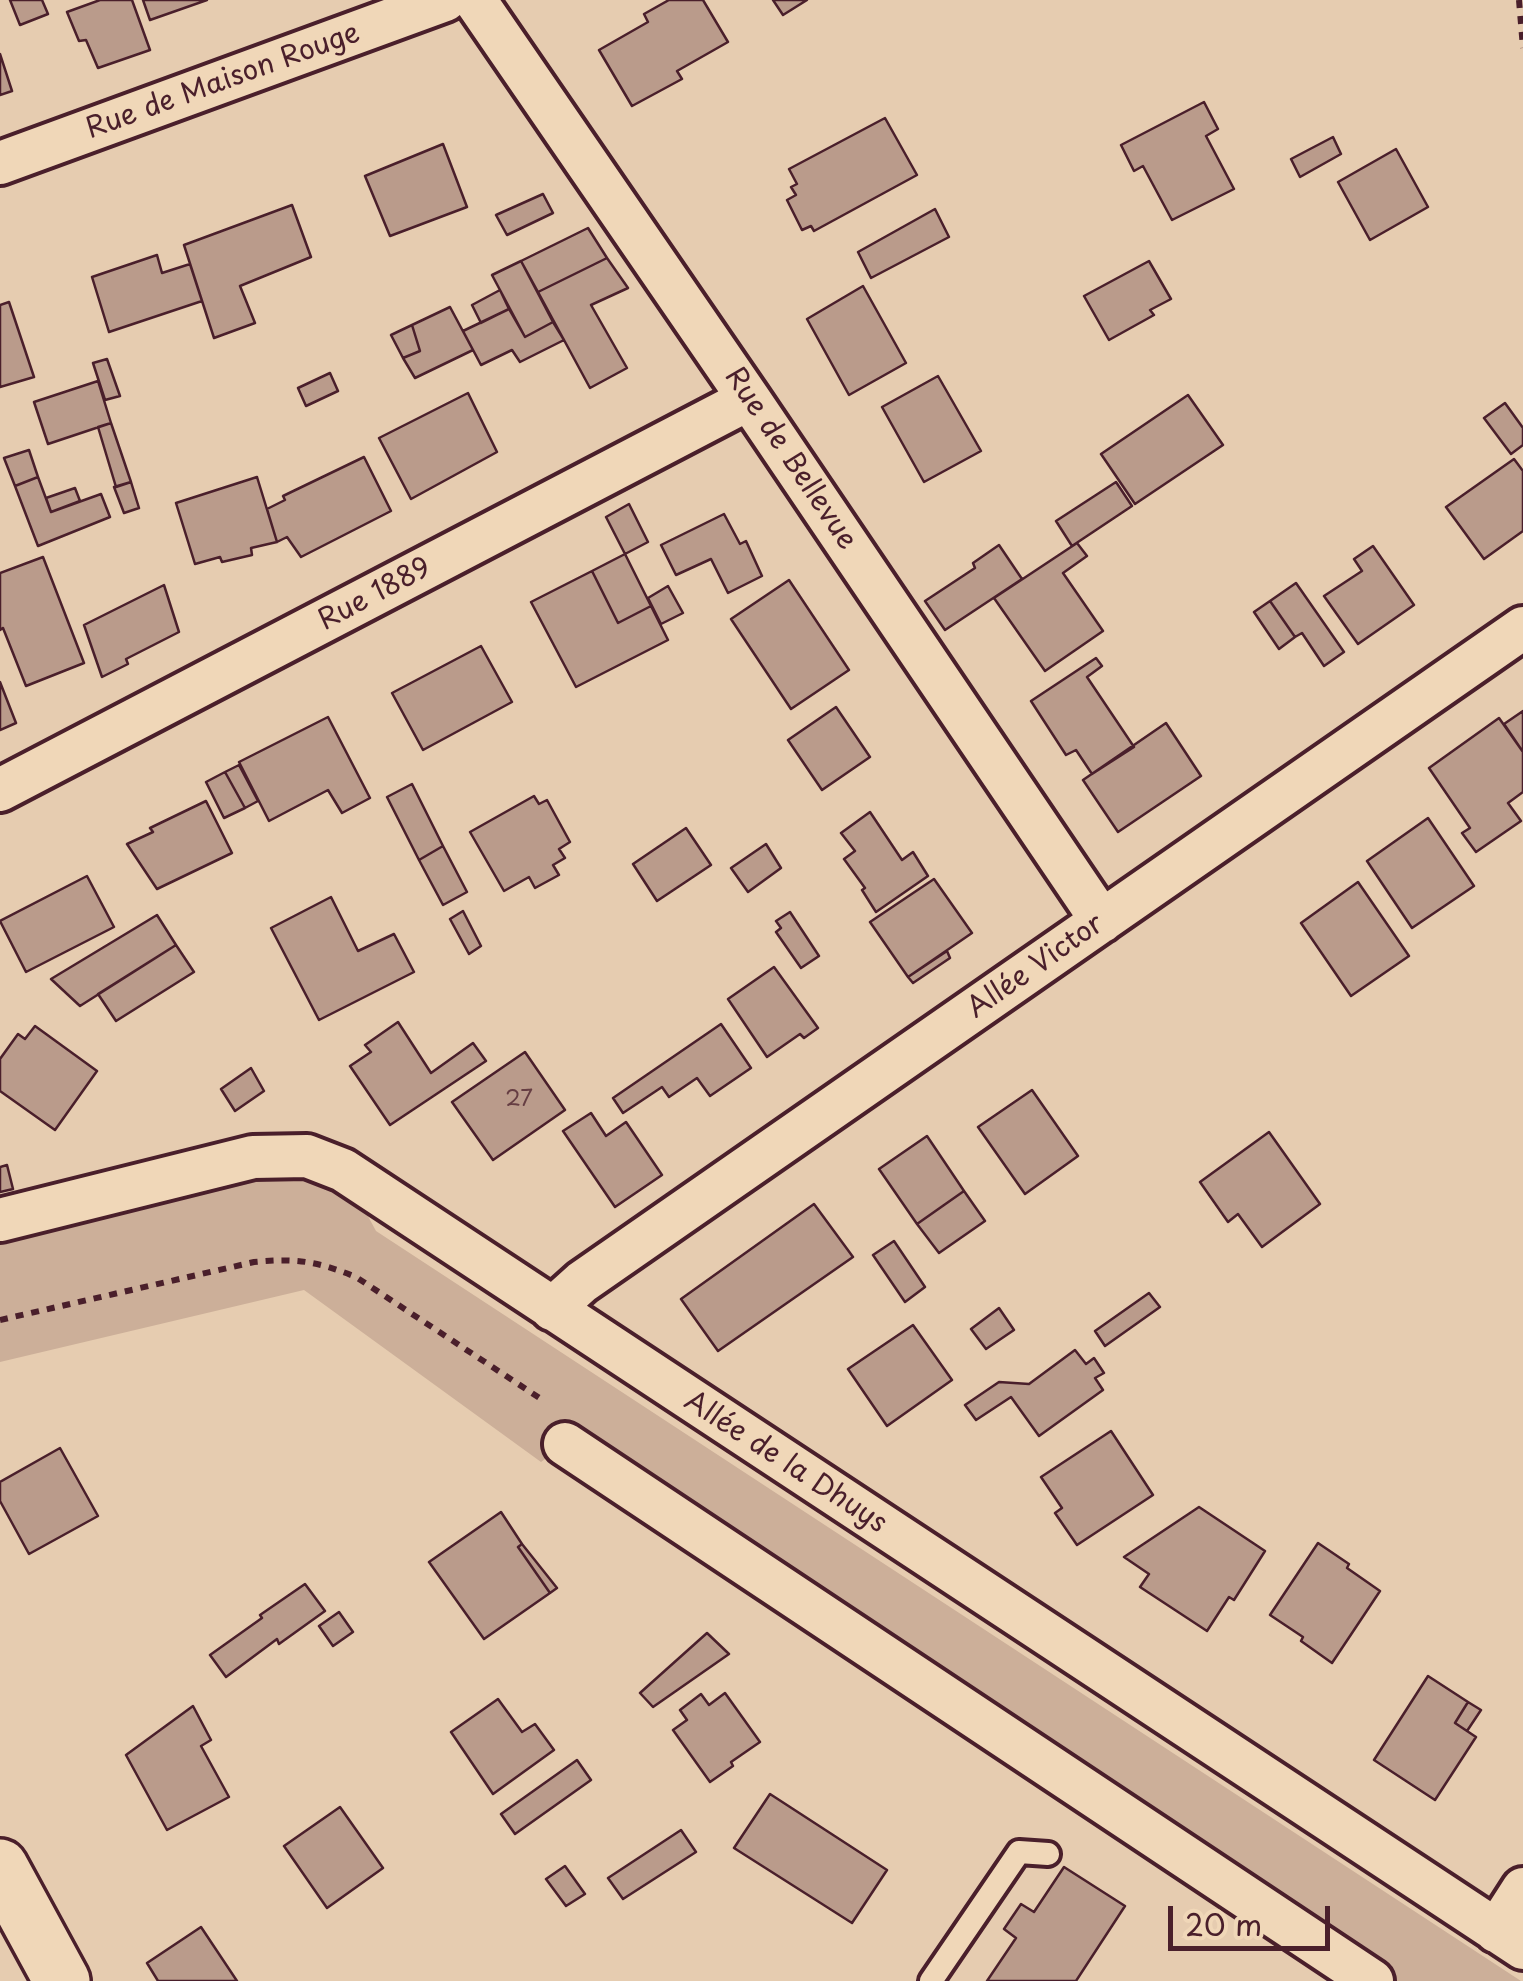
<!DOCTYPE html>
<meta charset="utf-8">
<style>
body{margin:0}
#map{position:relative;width:1523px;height:1981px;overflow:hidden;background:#e6ccb0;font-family:"Playpen Sans",sans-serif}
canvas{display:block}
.scale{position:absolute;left:1168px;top:1906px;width:162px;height:45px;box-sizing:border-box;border:5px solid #4a1f2b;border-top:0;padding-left:12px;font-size:30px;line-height:35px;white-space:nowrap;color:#4a1f2b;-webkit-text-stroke:8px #f0d7b8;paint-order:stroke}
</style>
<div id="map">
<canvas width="1523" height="1981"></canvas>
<div class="scale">20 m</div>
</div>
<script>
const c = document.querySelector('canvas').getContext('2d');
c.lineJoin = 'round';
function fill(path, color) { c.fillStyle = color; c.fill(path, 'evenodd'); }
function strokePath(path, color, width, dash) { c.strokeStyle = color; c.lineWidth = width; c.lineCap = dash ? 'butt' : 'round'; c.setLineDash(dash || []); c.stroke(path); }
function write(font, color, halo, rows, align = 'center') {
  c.font = font + ' "Playpen Sans",sans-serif'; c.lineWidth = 8; c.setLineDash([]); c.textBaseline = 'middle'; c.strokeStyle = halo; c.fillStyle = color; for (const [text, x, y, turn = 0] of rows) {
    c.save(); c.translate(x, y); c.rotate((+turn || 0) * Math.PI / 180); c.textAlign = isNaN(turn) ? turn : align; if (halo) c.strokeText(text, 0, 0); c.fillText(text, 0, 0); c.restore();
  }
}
fill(new Path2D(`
 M253,1157L343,1170L376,1231L1521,1981H1372L566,1444L541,1462L304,1290L0,1362V1220Z`), '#ccaf99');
const building = new Path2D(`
 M10,0H42L48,14L20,25Z
 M100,0H132L150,50L98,68L86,40L79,41L67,12Z
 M143,0H207L150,20Z
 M669,0H703L728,42L677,71L682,79L632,106L599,50L648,22L644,14Z
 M773,0H807L783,15Z
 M0,54L12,91L0,95Z
 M1204,102L1218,129L1206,136L1234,189L1172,220L1143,166L1134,171L1121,145Z
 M885,118L917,175L814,231L811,226L802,230L787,200L796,195L791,187L797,184L789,169Z
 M1333,137L1341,154L1300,177L1291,159Z
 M443,144L467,207L390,236L365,176Z
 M1396,149L1428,207L1370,240L1338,182Z
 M543,194L553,213L507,235L496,215Z
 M292,205L311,257L240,286L255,323L214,338L184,245Z
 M935,209L949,237L871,278L858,252Z
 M588,228L607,258L538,292L521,261Z
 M157,255L162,273L190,264L202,301L109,332L92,277Z
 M607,258L628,288L591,305L627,368L590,388L538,292Z
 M521,261L553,322L525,337L492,275Z
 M1149,261L1171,299L1150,310L1154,315L1109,340L1084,296Z
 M863,286L906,363L849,395L807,319Z
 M500,290L509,309L481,323L472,305Z
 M9,302L34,377L0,387V305Z
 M450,307L473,350L415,378L403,358L420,351L412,325Z
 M509,309L525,337L553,322L564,340L520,362L512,350L481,365L463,331Z
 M412,325L420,351L403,358L391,335Z
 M107,359L120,396L105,400L93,363Z
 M330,373L338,391L306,406L298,388Z
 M938,376L981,451L924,482L882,407Z
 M98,381L111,423L48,444L34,402Z
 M468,393L497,452L411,499L379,438Z
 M1188,395L1223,445L1135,504L1101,454Z
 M1505,403L1523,428V445L1511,454L1484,418Z
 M111,423L131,482L116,487L98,427Z
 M29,450L38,477L15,486L4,458Z
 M364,457L391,511L301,557L287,537L277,542L267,509L285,500L283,496Z
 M1514,459L1523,471V531L1484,559L1446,507Z
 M38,477L51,512L101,494L110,517L38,546L15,486Z
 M257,477L277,542L251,548L252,555L222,562L220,557L195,564L176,503Z
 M131,482L139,508L124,513L114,487Z
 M1116,482L1132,506L1072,546L1056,521Z
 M75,488L80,501L51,512L46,498Z
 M629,504L648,542L625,554L606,517Z
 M724,514L740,544L746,541L762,576L728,593L711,559L676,575L661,545Z
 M1077,543L1087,556L1063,573L1103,631L1045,671L994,598Z
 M999,545L1022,579L945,630L925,601L975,568L973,563Z
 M1373,546L1414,605L1358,644L1324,596L1362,571L1354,559Z
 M625,554L651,606L618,623L592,571Z
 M43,557L84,663L26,686L3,628L0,630V573Z
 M592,571L618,623L651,606L668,640L576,687L531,602Z
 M789,580L849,670L791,709L731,619Z
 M1296,583L1344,652L1324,666L1302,633L1295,637L1270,601Z
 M164,585L179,632L126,659L128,664L102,677L84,625Z
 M668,586L683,613L661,624L648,598Z
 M1270,601L1295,637L1279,649L1254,612Z
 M481,646L512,702L423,750L392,693Z
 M1096,658L1102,666L1087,677L1134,747L1092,774L1076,750L1066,755L1031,701Z
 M0,682L16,723L0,730Z
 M836,707L870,757L822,790L788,740Z
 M1523,711V752L1504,724Z
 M328,717L370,798L342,813L328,790L269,821L239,762Z
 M1499,718L1523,752V792L1508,803L1521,821L1476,852L1462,833L1470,828L1429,768Z
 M1166,723L1201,776L1118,832L1083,780Z
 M239,765L258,801L245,808L225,772Z
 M225,772L245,808L224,818L206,782Z
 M412,784L443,846L419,860L387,797Z
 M534,796L539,804L547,800L570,842L559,849L565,858L553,865L559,875L535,888L529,877L504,891L470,832Z
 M206,801L232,853L157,889L127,844L153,832L150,828Z
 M870,812L902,860L913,852L928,876L876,912L862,890L865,888L844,859L855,851L841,833Z
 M1428,818L1474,886L1412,928L1367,861Z
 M686,828L711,865L657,901L633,864Z
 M766,844L781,868L748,892L731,868Z
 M443,846L467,892L443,905L419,860Z
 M87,876L114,927L26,972L0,921Z
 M934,879L972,933L908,977L870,922Z
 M1358,882L1409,956L1351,996L1301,923Z
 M331,897L358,951L394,934L414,972L319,1020L271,928Z
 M463,911L481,946L469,954L450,919Z
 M790,912L819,956L801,968L776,932L781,928L776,921Z
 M157,915L176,945L80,1006L51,979Z
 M176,945L194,972L116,1021L98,994Z
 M947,951L950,958L913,983L908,977Z
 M774,967L818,1028L804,1038L800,1034L767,1057L728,999Z
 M398,1022L431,1073L473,1043L486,1061L390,1125L350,1066L371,1052L365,1045Z
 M721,1024L751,1068L710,1096L697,1078L669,1097L662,1087L623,1113L613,1098Z
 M35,1026L97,1071L55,1130L0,1091V1059L18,1034L25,1039Z
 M525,1052L565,1110L493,1160L452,1102Z
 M251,1068L264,1091L235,1111L221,1089Z
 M1032,1090L1078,1156L1025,1194L978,1127Z
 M591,1113L606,1136L626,1122L662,1175L615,1207L563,1131Z
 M1269,1132L1320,1204L1262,1247L1238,1214L1228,1222L1200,1182Z
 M927,1136L964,1191L917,1224L879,1169Z
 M7,1165L13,1189L0,1192V1167Z
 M964,1191L985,1221L939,1253L917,1224Z
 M814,1204L853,1257L718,1351L681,1299Z
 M894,1241L925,1287L905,1302L873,1255Z
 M1149,1293L1160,1307L1105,1346L1095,1331Z
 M999,1308L1014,1330L986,1349L971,1329Z
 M913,1325L952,1380L887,1426L848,1369Z
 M1075,1350L1086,1364L1094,1358L1104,1373L1095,1378L1103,1390L1039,1436L1011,1397L976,1420L965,1405L999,1382L1029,1384Z
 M1111,1431L1153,1495L1077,1545L1055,1513L1062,1508L1041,1477Z
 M60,1448L98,1516L29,1554L0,1501V1482Z
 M1199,1507L1265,1551L1234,1600L1229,1597L1207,1631L1140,1587L1149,1574L1124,1557Z
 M501,1512L522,1544L518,1547L550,1593L484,1639L429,1562Z
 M1318,1543L1349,1564L1347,1568L1380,1591L1332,1663L1301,1641L1303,1637L1270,1615Z
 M522,1544L557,1588L550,1593L518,1547Z
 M305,1584L325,1611L279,1644L277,1639L226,1677L210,1655L262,1618L260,1615Z
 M339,1612L353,1632L333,1646L319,1626Z
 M707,1633L729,1654L653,1707L640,1693Z
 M1428,1676L1468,1702L1455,1723L1476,1737L1435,1800L1374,1760Z
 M725,1693L760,1742L731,1762L733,1766L710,1782L673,1730L687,1720L680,1710L701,1694L709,1705Z
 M498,1699L522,1732L535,1724L554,1750L493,1794L451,1732Z
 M1468,1702L1481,1710L1467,1731L1455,1723Z
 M193,1706L211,1740L201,1746L229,1797L167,1830L126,1755Z
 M577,1760L591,1780L515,1834L501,1814Z
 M770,1794L887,1870L852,1923L734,1848Z
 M340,1807L383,1868L327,1908L284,1846Z
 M681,1830L696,1852L623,1899L608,1878Z
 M565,1866L585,1894L566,1906L546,1879Z
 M1064,1867L1125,1906L1076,1981H987L1016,1938L1004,1929L1021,1904L1034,1912Z
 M201,1927L237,1981H158L147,1963Z`);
fill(building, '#ba9b8b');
strokePath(building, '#4a1f2b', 2.5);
const lane = new Path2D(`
 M931,1981L1019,1852L1048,1854`);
const street = new Path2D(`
 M475,0L749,399L1102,921
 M0,163L445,0
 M0,790L749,399
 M0,1220L253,1157L307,1156L343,1170L1523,1948
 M552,1309L582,1282L1523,628
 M565,1444L1372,1981
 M1496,1931L1523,1889`);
const secondary = new Path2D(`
 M0,1867L62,1981`);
strokePath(lane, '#4a1f2b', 30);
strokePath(street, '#4a1f2b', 50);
strokePath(secondary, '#4a1f2b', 62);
strokePath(new Path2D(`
 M1519,0L1523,48
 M0,1320L254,1262C297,1258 316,1261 356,1277L544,1401`), '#4a1f2b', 6, [8, 8]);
strokePath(lane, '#f0d7b8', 22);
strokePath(street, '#f0d7b8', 42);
strokePath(secondary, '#f0d7b8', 55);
write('22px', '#663e43', null, [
 ["27",519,1100]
]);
write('28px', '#4a1f2b', '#f0d7b8', [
 ["Rue de Maison Rouge",223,82,-20],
 ["Rue de Bellevue",790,459,56],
 ["Rue 1889",375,595,-28],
 ["Allée Victor",1036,967,-35],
 ["Allée de la Dhuys",785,1463,33]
]);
</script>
